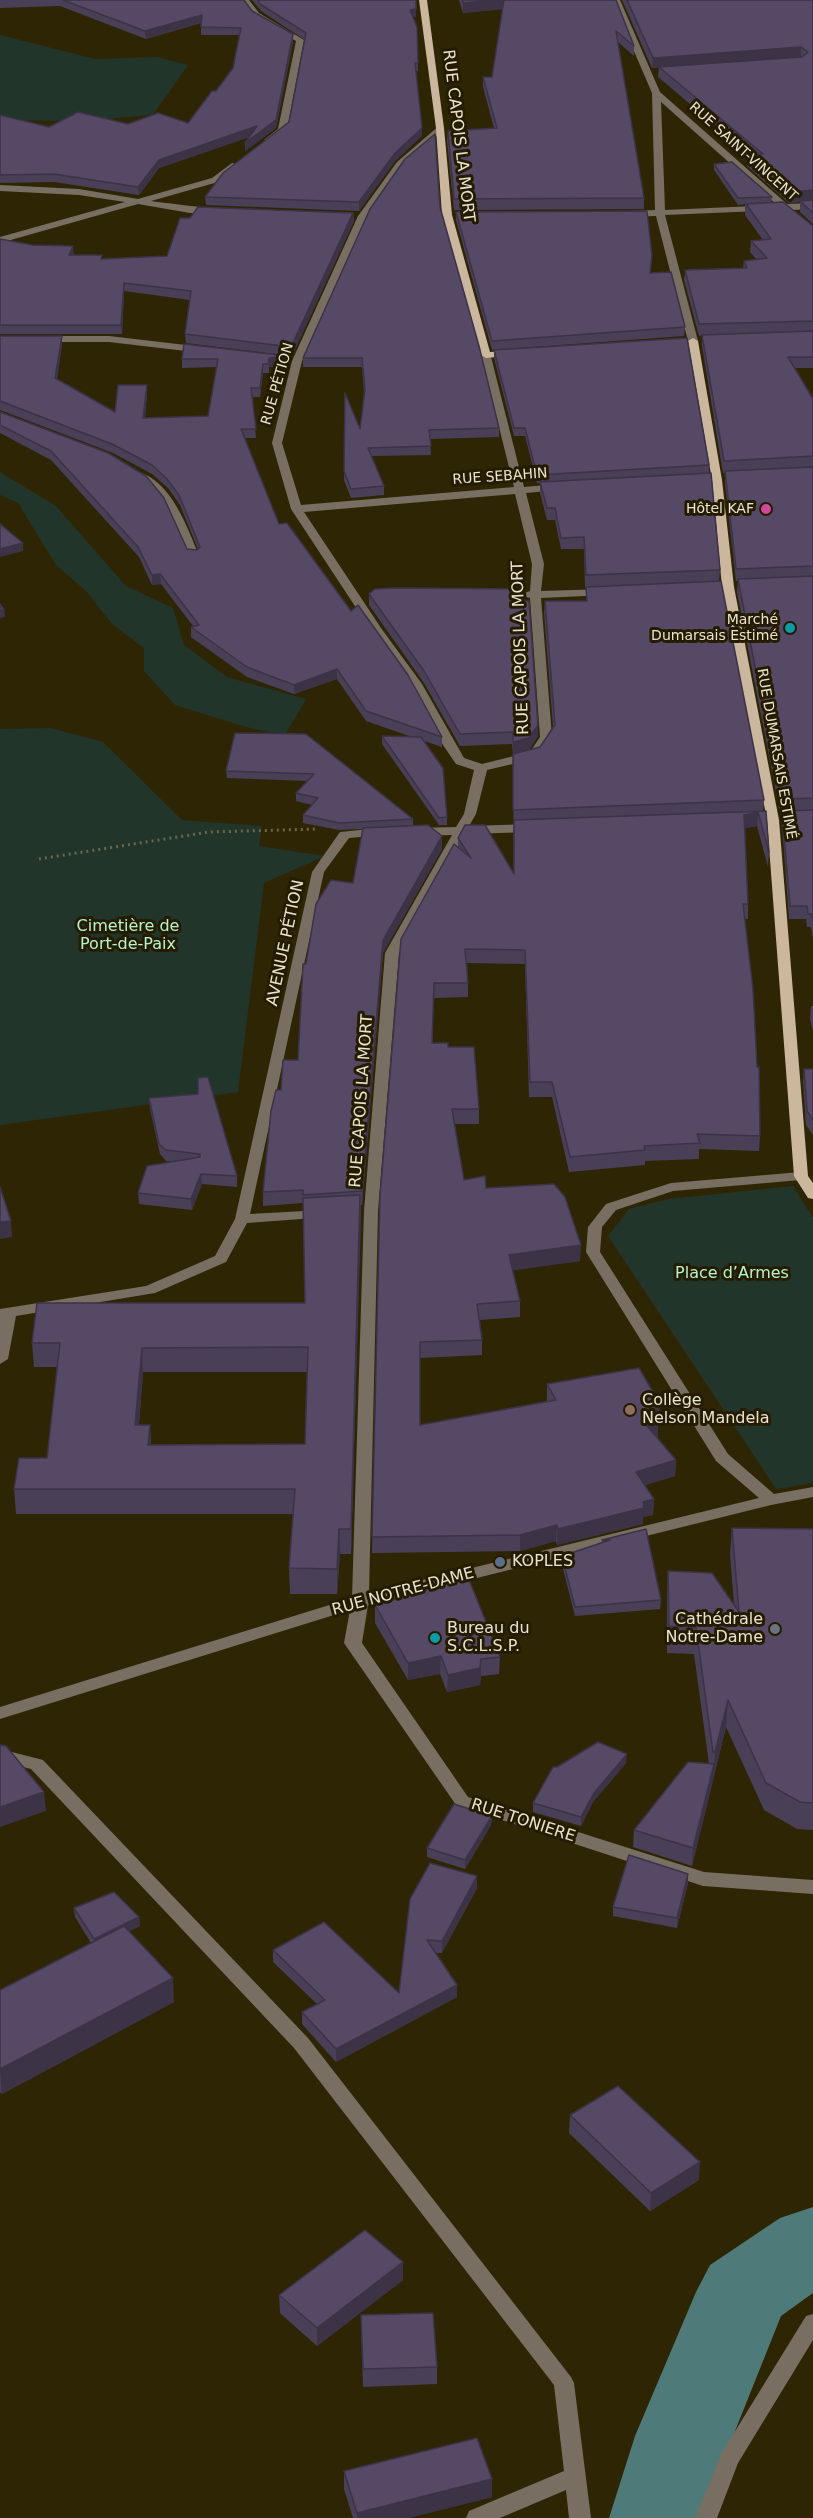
<!DOCTYPE html>
<meta charset="utf-8">
<style>
body{margin:0}
canvas{display:block;background:#2e2504}
</style>
<canvas width="813" height="2518"></canvas>
<script>
const c = document.querySelector('canvas').getContext('2d');
c.lineJoin = 'round';
function fill(path, color) { c.fillStyle = color; c.fill(path, 'evenodd'); }
function strokePath(path, color, width, dash) { c.strokeStyle = color; c.lineWidth = width; c.lineCap = dash ? 'butt' : 'round'; c.setLineDash(dash || []); c.stroke(path); }
function write(font, color, halo, rows, align = 'center') {
  c.font = font + ' "DejaVu Sans",sans-serif'; c.lineWidth = 6; c.setLineDash([]); c.textBaseline = 'middle'; c.strokeStyle = halo; c.fillStyle = color; for (const [text, x, y, turn = 0] of rows) {
    c.save(); c.translate(x, y); c.rotate((+turn || 0) * Math.PI / 180); c.textAlign = isNaN(turn) ? turn : align; if (halo) c.strokeText(text, 0, 0); c.fillText(text, 0, 0); c.restore();
  }
}
fill(new Path2D(`
 M0,35L95,59L157,57L188,65L153,115L82,121L0,120Z
 M0,472L56,506L126,586L173,608L184,645L227,677L306,699L285,735L246,727L175,705L144,671V648L112,624L86,591L56,565L18,503L0,495Z
 M51,728L103,742L182,820L262,826L259,846L325,856L264,883L238,1092L0,1125V729Z
 M793,1186L813,1218V1483L776,1489L608,1236L629,1209L668,1199Z`), '#21352b');
fill(new Path2D(`
 M813,2207V2293L781,2316L733,2436L709,2518H609L635,2436L696,2292L710,2265L780,2218Z`), '#4e7a7a');
strokePath(new Path2D(`
 M39,859L209,832L318,829`), '#6d6549', 3, [2, 4]);
fill(new Path2D(`
 M241,0H249L259,13L304,40L287,130L269,143L264,140L278,129L296,41L253,17Z
 M612,0H620L660,92L787,204L813,203V209L793,210L813,227V235L783,210L665,215L698,341L693,344L688,341L656,216L627,217L622,214L627,211L655,210L652,93ZM661,102L777,205L665,210Z
 M440,125L444,128L443,130L403,166L368,216L302,361L282,443L301,505L514,487L481,355L490,353L524,487L558,484L563,487L558,490L526,493L544,564L541,591L607,589L613,592L607,595L541,598L552,737L538,758L487,770L476,814L469,826L533,824L539,828L533,832L465,834L399,953L378,1211L369,1593L759,1498L716,1461L586,1252L588,1227L606,1204L671,1183L801,1172L808,1176L801,1180L673,1191L616,1210L602,1227L600,1252L728,1454L774,1494L813,1487V1497L771,1505L368,1605L362,1643L468,1797L704,1872L813,1880V1894L703,1886L456,1805L344,1643L350,1610L0,1719V1707L352,1598L364,1211L385,953L452,835L416,836L410,832L416,828L456,827L464,814L474,770L456,764L443,745L410,684L370,629L291,509L272,443L292,361L358,216L397,162ZM515,494L532,564L530,591L520,595L530,598L540,737L530,752L482,764L464,758L422,684L381,628L304,512Z
 M232,163L240,165L218,182L151,201C163,203 215,208 221,211L219,213H190L138,204L0,243V237L125,202L79,195L0,191V185L79,189L138,199L212,178Z
 M0,336H109L203,347L208,350L203,353L109,342H0Z
 M137,471C172,482 186,525 199,555L197,557H189L162,502L132,474Z
 M380,828L385,829L386,832L385,835L349,838L324,872L250,1214L323,1210L328,1211L330,1214L328,1217L247,1223L226,1262L155,1293L16,1316L8,1359L0,1364V1309L146,1286L215,1256L235,1219L312,872L340,832Z
 M0,1749L43,1760L308,2038L571,2377L574,2383L591,2518H569L566,2490L500,2518H466L469,2511L564,2471L554,2385L294,2048L31,1769L0,1761Z
 M813,2314V2340L738,2463L717,2518H695L721,2454L806,2316Z`), '#786e62');
fill(new Path2D(`
 M419,0H427L444,128L452,215L490,352L514,350L518,351V355L486,358L481,355L442,215L436,128Z
 M693,338L698,341L722,480L734,587L779,820L808,1176L813,1183V1199L808,1198L794,1176L767,820L722,587L712,480L688,341Z`), '#cbb79d');
fill(new Path2D(`
 M0,0H244L252,11L293,42L276,128L245,151L249,137L159,168L139,195L54,182L0,183V115L49,127L128,124L188,123L216,91L233,68L239,35H201V23L146,39L60,6L0,8Z
 M252,0H416V17H413L417,27L418,71H416L422,136L395,161L359,211L206,205L205,197L289,122L305,40L261,11Z
 M459,0H616L634,46V56L618,42L644,198V209L454,210L447,141L448,131L494,128L483,87V77H492L503,9L463,13Z
 M622,0H813V224L800,212V202L789,203L747,166L748,156L751,155L658,77L659,67L652,68Z
 M714,164L772,197L771,202L813,226V368H795L813,399V939L811,927H807L806,919H789L782,824V812H780L737,592L738,581H736L725,483V473H723L702,346V335L699,336L684,280L685,270L743,268L744,261L757,260L750,252L751,241L763,240L745,215V204L738,205L714,170Z
 M440,207L499,428V437L430,439L431,455L372,456L384,486V495L351,498L344,480L345,393L360,429L364,393L362,367H303V358Z
 M456,212L651,273L685,327L684,336L492,350L456,220Z
 M353,213L354,221L292,356L186,343L185,334L190,300L124,291L122,334H0V239L74,255L102,259L167,256L190,218Z
 M0,336L62,344L57,379L115,412L147,385V394L145,418L208,416L217,367L182,368V359L288,356V365L269,367V373H263L260,397H252L256,438H244L279,524L442,737V747L424,741L447,817V825H439L382,744V736L412,737L366,721L337,679L294,694L247,677L191,637V627L193,626L161,584L152,585L139,557L51,460L0,433V412L187,549H198L180,505L168,488L152,474L113,453L0,410Z
 M494,350L709,465V473L720,570L719,581L764,800L763,811L769,853L768,867L757,826L745,828L748,904V919H745L760,1136L759,1151L699,1149V1159L645,1161V1165L569,1172L552,1097H529L525,964L467,963L468,983V997L434,998L432,1043L448,1047L479,1109V1124H454L464,1180L486,1188L580,1261L513,1270L520,1301V1317L480,1320L482,1340V1355L420,1358V1425L547,1401V1384L659,1420H656L658,1424V1438L676,1460L675,1476L645,1485L654,1499L653,1515L643,1517V1524L557,1545L556,1541L520,1551L372,1553L380,1196L458,847V838L514,874L513,766L540,747L553,726L544,613L545,601H586V587H585L584,549H561L555,520H547L540,493V483H537L525,436H514L494,358Z
 M369,594L524,601L538,736L529,750L513,754L512,744L460,746L424,683L369,605Z
 M235,733L413,819V826L442,849L383,953L362,1205H361L351,1554H340L337,1594H290L289,1568L293,1514H16L14,1489L47,1458L57,1367H34L32,1343L305,1303L303,1203L263,1206V1192L281,1090L298,1060L306,964L353,883L363,829L339,830L303,823V815L312,805L296,801V793L307,781L227,778L226,771ZM143,1372H307L305,1444L151,1445L150,1425H139Z
 M811,1006H813V1031L810,1019Z
 M804,1069H813V1135L806,1125L803,1082Z
 M149,1098L237,1176V1187L202,1184L192,1210L139,1204L138,1193L172,1162L166,1161L160,1154L150,1109Z
 M732,1528L813,1529V1830L797,1829L764,1810L726,1727L692,1866L633,1847L634,1830L709,1764L694,1654L667,1653V1597L668,1571L734,1605L730,1554Z
 M646,1529L661,1600L660,1609L575,1616L562,1565V1556L602,1543V1540Z
 M375,1605L500,1657L499,1674L481,1676L480,1685L447,1692L440,1674L408,1680L375,1623Z
 M626,1763L593,1802L581,1826L533,1812V1803Z
 M492,1816L491,1825L465,1869L427,1857V1848Z
 M688,1874V1883L677,1928L613,1916V1907Z
 M477,1888L442,1953H436L457,1985V1997L336,2062L302,2024V2012L317,2004L273,1962V1950L399,1993L410,1899Z
 M74,1908L139,1917L140,1926L129,1931L174,2002L2,2094L0,2092V1990L91,1943L75,1917Z
 M570,2115L699,2180L650,2211L569,2133Z
 M403,2262V2280L317,2346L280,2313L279,2295Z
 M361,2315L437,2367V2384L363,2387Z
 M344,2471L492,2497L408,2518H353L344,2489Z`), '#493f57');
fill(new Path2D(`
 M499,0H504V9L463,13V3Z
 M416,9V17H410V10Z
 M202,15V22L146,39L145,31Z
 M293,34V42L276,128L245,151V143L256,135L159,168L139,195L138,187L159,160Z
 M801,47V57L652,68L653,58Z
 M422,128V136L395,161L359,211V202L395,153Z
 M813,190V201L789,203V192Z
 M353,213L354,221L292,356L291,347Z
 M73,246L74,254L70,264L69,255Z
 M124,283V291L122,334L121,325Z
 M62,336V344L56,387L55,378Z
 M288,356V365L269,367V373V358Z
 M263,364V373L260,397V388Z
 M147,385V394L144,427L143,418Z
 M23,543V551L0,557V549Z
 M160,574L161,584L152,585V575Z
 M0,610H4L5,617L0,618Z
 M337,669V679L294,694V685Z
 M538,725V736L529,750L513,754V742Z
 M758,812L757,826L743,829L744,815Z
 M442,836V849L383,953L362,1205V1191L383,940Z
 M201,1174L202,1184L192,1210L191,1199Z
 M360,1195L361,1218L351,1554V1529Z
 M11,1221L12,1237L0,1239V1222Z
 M581,1245L580,1261L509,1271V1255Z
 M142,1348L143,1372L137,1450L135,1425Z
 M660,1404L659,1420L647,1421L648,1406Z
 M658,1424V1440L647,1426Z
 M150,1425L151,1450L148,1445Z
 M676,1460L675,1476L636,1488V1472Z
 M654,1499L653,1515L643,1517V1524L557,1545L558,1529Z
 M557,1525L556,1541L520,1551V1535Z
 M339,1529L340,1554L337,1594V1569Z
 M441,1656L440,1674L408,1680V1663Z
 M481,1659V1676L480,1685L447,1692L448,1675Z
 M728,1700L726,1727L713,1779L715,1752Z
 M627,1754L626,1763L593,1802L581,1826V1817L594,1793Z
 M714,1764L713,1781L692,1866L693,1848Z
 M44,1792L46,1811L0,1827V1807Z
 M492,1816L491,1825L465,1869V1860Z
 M688,1874V1883L677,1928V1918Z
 M477,1876V1888L442,1953V1941Z
 M139,1917L140,1926L94,1948V1939Z
 M173,1978L174,2002L2,2094L0,2069Z
 M457,1985V1997L336,2062V2049Z
 M700,2162L699,2180L650,2211L651,2193Z
 M403,2262V2280L317,2346V2328Z
 M492,2479V2497L408,2518H357V2513Z`), '#3c3347');
const building = new Path2D(`
 M63,0H244L252,11L293,34L276,120L245,143L257,126L159,160L138,187L54,174L0,175V115L49,127L78,112L128,124L158,113L188,123L212,91H216L233,68L241,28L201,27L202,15L145,31Z
 M258,0H416V9L410,10L417,27L418,63H415L422,128L395,153L359,202L205,197L223,173L289,122L306,33L260,4Z
 M462,0H499L463,3Z
 M504,0H616L634,46L616,31L644,198L454,199L448,131L497,128L483,77H492Z
 M627,0H813V190L789,192L748,156L763,154L659,67L802,57L808,52L801,47L653,58Z
 M435,134L440,207L479,346L499,428L429,430L431,446L368,448L384,486L351,489L344,471L345,393L360,429L365,390L362,358H303L370,209L405,159Z
 M732,162L772,197L738,198L714,164Z
 M813,200V213L800,201Z
 M783,202L813,226V321L699,324L685,270L747,268L744,261L767,258L751,241L771,239L746,204Z
 M198,207L353,213L291,347L185,334L191,291L124,283L121,325H0V239L32,245L73,246L69,255H102L101,259L167,256L180,218H190Z
 M647,211L652,256L650,273L671,272L685,327L492,341L456,212Z
 M813,331V357H788L813,399V456L724,461L702,335Z
 M0,336H62L55,378L115,412L118,385H147L143,418L208,416L218,359H182L184,344L288,356L269,358L268,364H263L260,388H251L256,429H241L279,524L287,523L351,611L358,605L408,675L442,737L366,711L337,669L294,685L247,667L191,627L199,625L160,574L152,575L138,547L51,451L0,425V412L108,453L146,476L164,498L187,549L197,550L200,547L179,495L167,479L152,465L112,444L0,401Z
 M687,338L709,465L537,475L525,428H514L494,350Z
 M813,467V566L736,569L725,471Z
 M711,473L720,570L586,575L584,537L561,538L555,508H547L540,482Z
 M0,524L23,543L0,549Z
 M813,576V798L781,799L738,579Z
 M721,581L764,800L513,810V754L540,747L555,725L545,601H587L586,587Z
 M394,588L523,589L524,601H529L538,725L529,738L513,742V732L460,734L424,671L369,594L375,589Z
 M0,604L4,610H0Z
 M235,733L306,734L413,819L339,823L303,815L318,798L296,793L314,774L226,771Z
 M382,736L421,737L443,768L447,817L439,818Z
 M813,810V919L812,914H808L807,906H790L782,811Z
 M766,811L769,853L758,812L744,815L748,904H743L753,989L757,1067H759L760,1136L697,1134L700,1143L644,1146L645,1150L570,1157L552,1082H530L525,950L465,949L468,983H434L432,1043H448V1047H474L479,1109H452L464,1180L485,1176L486,1188L554,1184L565,1197L581,1245L509,1255L520,1301L477,1304L482,1340L420,1342V1425L556,1400L547,1384L639,1368L660,1404L648,1406L658,1424L647,1426L676,1460L636,1472L654,1499L643,1502L644,1508L558,1529L557,1525L520,1535L372,1537L380,1196L401,939L454,844L471,858L458,838L465,825H485L514,874V820Z
 M428,825L442,836L383,940L362,1191L303,1195V1190L263,1192L271,1111L276,1090H281L283,1060H298L303,964H306L316,904L331,880L353,883L363,828Z
 M804,1069H813V1120L807,1111Z
 M208,1077L237,1176L201,1174L191,1199L138,1193L147,1166L200,1157V1154L166,1150L159,1144L149,1098L198,1094V1078Z
 M0,1187L11,1221L0,1222Z
 M360,1195L351,1529H339L337,1569L289,1568L295,1489H14L19,1458H47L60,1343H32L37,1303H305L303,1198ZM308,1347L305,1444L148,1445L150,1425H135L142,1348Z
 M732,1528L813,1529V1803L800,1802L766,1783L728,1700L715,1752H713L696,1627L669,1626L668,1571L712,1573L739,1612Z
 M646,1529L661,1600L575,1607L562,1556L610,1540H602Z
 M468,1577L500,1657L481,1659L480,1668L448,1675L441,1656L408,1663L375,1605Z
 M598,1742L627,1754L594,1793L581,1817L533,1803L553,1767H557Z
 M0,1745L6,1746L44,1792L0,1807Z
 M688,1762L714,1764L693,1848L634,1830Z
 M454,1804L492,1816L465,1860L427,1848Z
 M629,1855L688,1874L677,1918L613,1907Z
 M430,1863L477,1876L442,1941L427,1940L457,1985L336,2049L302,2012L325,2000L273,1950L324,1922L399,1993L410,1899Z
 M114,1892L139,1917L94,1939L74,1908Z
 M124,1926L173,1978L0,2069V1990Z
 M618,2086L700,2162L651,2193L570,2115Z
 M365,2230L403,2262L317,2328L279,2295Z
 M433,2313L437,2367L363,2369L361,2315Z
 M477,2438L492,2479L357,2513L344,2471Z`);
fill(building, '#554965');
strokePath(building, '#3c3347', 1.5);
for (const [x, y, r, color] of [
 [766,509,6,"#d1479c"],
 [790,628,6,"#0f9aa8"],
 [630,1410,6,"#8d6e63"],
 [500,1562,6,"#5c6f8a"],
 [775,1629,6,"#6b7280"],
 [435,1638,6,"#0f9aa8"]
]) { const dot = new Path2D(); dot.arc(x, y, r, 0, 2 * Math.PI); c.fillStyle = color; c.fill(dot); strokePath(dot, '#251c00', 2); }
write('14px', '#e9e3d1', '#251c00', [
 ["RUE SAINT-VINCENT",743,152,42],
 ["RUE PÉTION",278,384,-74],
 ["RUE SEBAHIN",500,477,-4],
 ["RUE DUMARSAIS ESTIMÉ",776,754,80]
]);
write('14px', '#e9e3d1', '#251c00', [
 ["Hôtel KAF",754,509],
 ["Marché",778,620],
 ["Dumarsais Estimé",778,636]
], 'right');
write('16px', '#e9e3d1', '#251c00', [
 ["RUE CAPOIS LA MORT",458,136,83],
 ["RUE CAPOIS LA MORT",521,648,-92],
 ["AVENUE PÉTION",286,943,-78],
 ["RUE CAPOIS LA MORT",362,1101,-86],
 ["RUE NOTRE-DAME",403,1592,-15],
 ["RUE TONIERE",523,1821,18]
]);
write('16px', '#b5f3d1', '#251c00', [
 ["Cimetière de",128,927],
 ["Port-de-Paix",128,945],
 ["Place d’Armes",732,1274]
]);
write('16px', '#e9e3d1', '#251c00', [
 ["Collège",642,1401],
 ["Nelson Mandela",642,1419],
 ["KOPLES",512,1562],
 ["Cathédrale",763,1620,"right"],
 ["Notre-Dame",763,1638,"right"],
 ["Bureau du",447,1629],
 ["S.C.L.S.P.",447,1647]
], 'left');
</script>
